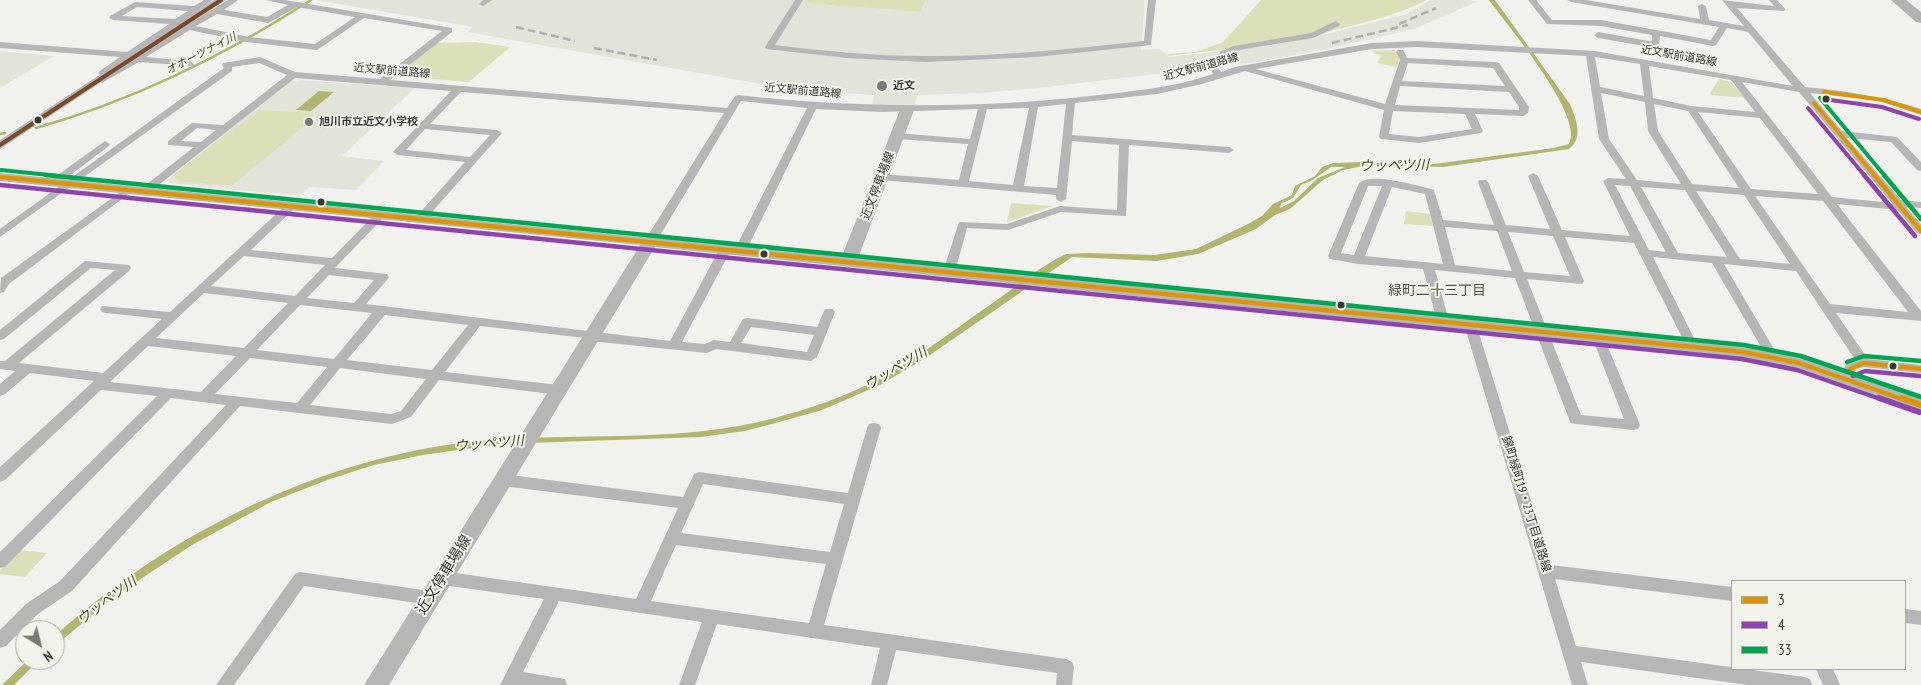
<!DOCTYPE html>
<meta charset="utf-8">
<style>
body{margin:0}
#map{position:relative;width:1921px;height:685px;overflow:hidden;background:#f1f2ed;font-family:"PT Sans Narrow",sans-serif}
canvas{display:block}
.legend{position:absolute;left:1731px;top:580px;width:175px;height:90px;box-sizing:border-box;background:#f2f4eb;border:1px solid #a8a9a2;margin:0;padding:6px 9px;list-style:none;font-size:15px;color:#383835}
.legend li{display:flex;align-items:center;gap:10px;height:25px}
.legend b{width:25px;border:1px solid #a8a9a2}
.north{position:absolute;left:15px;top:620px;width:50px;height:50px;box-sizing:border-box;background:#f2f4eb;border:1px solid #a8a9a2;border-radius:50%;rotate:144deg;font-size:14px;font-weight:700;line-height:20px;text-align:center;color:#383835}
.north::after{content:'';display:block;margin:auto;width:18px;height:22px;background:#797975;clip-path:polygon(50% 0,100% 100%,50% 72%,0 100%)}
</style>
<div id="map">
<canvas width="1921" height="685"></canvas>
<ul class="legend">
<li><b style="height:6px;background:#da9608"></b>3</li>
<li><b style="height:6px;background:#8e44ad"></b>4</li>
<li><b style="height:6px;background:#00a651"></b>33</li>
</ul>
<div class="north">N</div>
</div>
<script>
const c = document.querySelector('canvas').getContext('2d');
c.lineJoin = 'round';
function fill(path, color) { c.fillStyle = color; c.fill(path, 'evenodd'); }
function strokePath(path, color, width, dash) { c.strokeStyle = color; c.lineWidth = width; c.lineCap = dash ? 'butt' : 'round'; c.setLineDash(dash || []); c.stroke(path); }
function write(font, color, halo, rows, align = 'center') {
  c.font = font + ' "PT Sans Narrow","Noto Sans JP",sans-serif'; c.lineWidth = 4; c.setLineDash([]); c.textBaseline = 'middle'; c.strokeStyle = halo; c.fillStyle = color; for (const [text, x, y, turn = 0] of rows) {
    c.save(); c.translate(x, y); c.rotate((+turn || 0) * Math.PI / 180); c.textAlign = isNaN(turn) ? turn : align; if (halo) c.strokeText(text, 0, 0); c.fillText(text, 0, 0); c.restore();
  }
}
fill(new Path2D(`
 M316,0H806L804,3L920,12L926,0H1145L1141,50L1159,49L1169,57L1267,46L1322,35L1406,14L1431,0H1470L1476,2L1414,29L1341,46L1258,62L1038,88L980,93L917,95L914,108L872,107L874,95L808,91L761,84L467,32L473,27Z
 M0,51L54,56L0,88Z
 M300,80L415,88L342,156L384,161L356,190L309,187L299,196L169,183L167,180L289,82Z`), '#e2e4da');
fill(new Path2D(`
 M806,0H926L920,12L804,3Z
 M1261,0H1427C1402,13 1377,19 1351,26C1291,42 1231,49 1169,56L1167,54L1195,52L1223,42Z
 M475,42L510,47L469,82L395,76L435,43Z
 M1395,50L1399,59L1397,67L1377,63L1381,56L1370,51Z
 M1719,79L1731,82L1745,98L1711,95L1710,93Z
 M259,110L314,113L309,118H314L231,186L178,181L173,175Z
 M1011,203L1053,206L1007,222Z
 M1406,211L1430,214L1433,226L1404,224Z
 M19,550L47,553L25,577L0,574V571Z`), '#dbe0b9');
fill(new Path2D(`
 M1489,0H1495L1570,104C1576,119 1584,138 1569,149L1443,167L1368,165L1343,170L1323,180L1290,209L1275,215L1256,229L1198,254L1157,261L1072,257L927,357L880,385L822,410L779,422L745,431L701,437L500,444L423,455L374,465L327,480L271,502L192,545L112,598L55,646V636C175,527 343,447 506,439C594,434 685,441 771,419C809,409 847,396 881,378C918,358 952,331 987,307C1012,290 1038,267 1066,254L1089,253L1154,255L1196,249L1248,224L1262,216L1273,204L1292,195L1295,186L1315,176L1322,167L1333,163L1365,162L1434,164L1554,148L1569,144C1585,116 1507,25 1489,0ZM1331,167H1345L1318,178L1294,201L1280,208L1281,204L1293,198L1301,185L1311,181Z
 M319,91L334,92L311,111L296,110Z
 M28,660H39L14,685H2Z`), '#b0b670');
strokePath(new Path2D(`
 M36,128C135,100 224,56 311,0
 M0,134L5,133`), '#b0b670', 2.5);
fill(new Path2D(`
 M204,0H213L121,65L228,0H238L224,10L267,17L288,5L266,0H285L452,28V32L390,80L727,108L735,96L738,95C855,108 973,109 1090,96C1132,91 1173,88 1213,74L1210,67L1221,51L1234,46L1311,33L1336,21L1340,24L1339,26L1313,38L1239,50L1227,55L1218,67L1221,72L1235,67L1372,43L1417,41L1595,51L1793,86L1748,32L1727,28L1716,45L1713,46L1660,36L1659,44L1650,47L1598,38L1594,35L1598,32L1649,41H1652V35L1601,26L1547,24L1528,0H1536L1552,20H1601L1711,40L1719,27L1571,2L1567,0H1586L1700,19L1698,6L1702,4L1706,6L1709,20L1744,26L1722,0L1774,6L1769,0H1777L1785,9L1784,11L1737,8L1805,87C1846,91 1881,96 1921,109V115L1882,102L1858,98L1810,93L1842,131L1897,137L1921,162V171L1917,170L1891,142L1847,138L1901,200L1921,202V208L1906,207L1921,224V234L1917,233L1898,210L1837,204L1921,311V321L1836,313L1868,359L1921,365V373L1864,367L1856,369L1850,380H1840L1839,377L1847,363L1856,361L1796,271L1724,264L1778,356L1776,359H1768L1712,263L1653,257L1698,346L1696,349H1688L1634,243L1565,237L1584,281L1582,284L1527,279L1581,415L1624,419L1592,337L1598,333L1604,337L1640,425L1638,429L1633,430L1576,424L1571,423L1569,419L1515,278L1435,270L1449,321L1443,325L1437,321L1423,269L1358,264L1330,259L1328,256L1359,183C1371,172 1418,186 1434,190L1443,220L1494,225L1478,182L1479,180H1487L1506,225L1550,229L1528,176L1533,173L1538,176L1562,230L1630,236L1603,181L1608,178L1626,179L1599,139L1586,56L1417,47L1372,49L1256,69L1385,104L1400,60L1396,52L1397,50H1403L1407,58L1496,62L1499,63L1529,107L1528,113L1523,116L1475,114L1483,131L1481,133L1419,143L1381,139L1379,137L1384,110L1245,71L1202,84L1157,94L1075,103L1072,135L1229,147L1234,150L1229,153L1129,145L1126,216L1061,212L1008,230L967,228L955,272L949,276L943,272L959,222L1007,224L1060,206L1117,210L1119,145L1072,141L1066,199L1061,202L1056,199V195L881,180L876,177L881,174L959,180L968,144L897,139L892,136L897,133L970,139L978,109L883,112L816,109L746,251L740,254L734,251L807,108L741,101L656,242L650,245L644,242L724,113L461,92L430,124L497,130L502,133L424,221L420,222L415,219L416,217L465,162L398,155L393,152L451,91L295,78L146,195H138V191L194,147L168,145V141L192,123L223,125L287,75L259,63L232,67V71L0,237V229L224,68L222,65L223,63L260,57L295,72L380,79L442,31L364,18L317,50L246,42L190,30L146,57L190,61L194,64L193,66L139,62L102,83L97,80L103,76L98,73L100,71L120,57L0,48V42L127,52L169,24L113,20L109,18L110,16L135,2L194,6ZM137,7L188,11L175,19L122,16ZM297,7L355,17L315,44L249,37L196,26L217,14L268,23ZM1595,57L1640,64L1644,96L1600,87ZM1408,63L1493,68L1505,86L1402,81ZM1649,66L1731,80L1755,112L1691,106L1653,98ZM1742,82L1799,92L1892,203L1832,197ZM1400,86L1509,92L1519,107V110L1395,105ZM1601,93L1645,102L1648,131L1681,184L1637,180L1609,139ZM1066,104L1057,188L1024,186L1038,107ZM1654,104L1688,111L1739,188L1692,184L1658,131ZM1029,108L1013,185L969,181L987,109ZM1393,111L1465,114L1472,129L1419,137L1389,134ZM1698,112L1760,118L1818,194L1751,189ZM197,128L216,130L201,142L181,141ZM425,129L490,135L470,157L406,150ZM1615,185L1630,186L1666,252L1649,250ZM1368,186H1382L1354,255L1341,253ZM1392,187L1425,194L1443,264L1365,256ZM1641,187L1685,190L1727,257L1678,253ZM1696,191L1744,195L1790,264L1740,259ZM1755,196L1823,201L1908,312L1830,304ZM1445,227L1497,231L1512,271L1455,265ZM1508,232L1553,236L1570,276L1524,272Z
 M483,0H492L483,6L479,4Z
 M795,0H803L775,45C824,51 873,56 923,56C997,57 1071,49 1144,41L1148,0H1156L1151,45L1037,57L925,62L847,58L766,49L765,47Z
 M105,141L110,144L109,146L56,186H48V182Z
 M126,188L130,189V193L9,284L4,292L0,293L1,278Z
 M291,203L296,206L295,208L251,250L332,258L376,213H384L385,215L384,217L335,268L387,274L389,277L387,280L366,304L670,341L719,250L725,247L731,250L682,342L705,344L714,340L730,342L743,319L747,318L817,327L825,309H833L835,312L817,357L811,361L716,349L707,353L590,341L585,338L480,326L445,372L559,385L564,387L566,390L564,393L559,395L439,380L411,417L392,424L240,406L72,591L38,614L6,646L0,648V630L26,604L60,581L226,405L171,398L5,567L0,568V552L157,396L101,390L5,480L0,482V467L94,381L30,373L5,394L0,396V384L15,371L0,369V361H5L115,270L91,268L4,339L0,340V330L85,261L129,265L131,268L129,271L19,363L103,373L162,319L106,313L102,312L100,309L102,306L170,312L287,204ZM244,256L325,265L295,296L211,286ZM329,275L374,280L354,303L307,298ZM204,293L288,303L244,348L156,338ZM300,305L372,313L334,359L257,350ZM385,315L468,325L432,370L347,360ZM751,327L814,335L807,352L741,343ZM148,346L236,356L201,392L110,382ZM250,358L327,367L297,403L215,394ZM340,368L426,379L401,411L391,414L310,405Z
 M1470,320L1476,324L1551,565L1732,587V601L1555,579L1576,646L1804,677L1810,679L1812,685H1748L1581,662L1588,685H1572L1464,324Z
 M874,423L879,424L881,428L824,625L1066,659L1072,662L1074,667L1072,685H1056L1057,673L896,650L887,685H871L880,648L717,624L695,685H679L702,622L559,601L523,672L565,679L567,685H500L544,599L442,585L437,583L434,578L437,573L442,571L636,599L678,508L502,486L497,484L495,480L497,476L502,474L683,497L694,474L699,472L848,493L867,428L869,424ZM703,484L844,504L830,552L681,533ZM676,545L826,564L809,623L651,601Z
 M300,572L430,591L436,593L438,598L436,603L430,605L304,586L234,685H216L295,574Z
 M1905,609L1921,611V625L1905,623Z
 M1816,669H1833L1840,685H1823Z`), '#b7b6b6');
fill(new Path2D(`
 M214,0H226L0,149V140Z
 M0,173L650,238L657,242L650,246L0,181Z`), '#b7b6b6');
fill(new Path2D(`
 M907,106L914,110L858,258L1743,346L1805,359L1921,398V412L1796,369L1743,358L655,247L389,685H364L644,239L650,237L842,256L900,110Z`), '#b6b6b6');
fill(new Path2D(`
 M1891,0H1906L1921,12V23L1916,22Z`), '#b2b2b0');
strokePath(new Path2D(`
 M1399,24L1436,8
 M516,27L575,41
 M1332,43L1408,25
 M594,48L657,60`), '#b0afad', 2.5, [8, 4]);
strokePath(new Path2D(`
 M1824,92L1884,100L1921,112
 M1814,103L1875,176`), '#da9608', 4);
strokePath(new Path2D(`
 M1874,175L1921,231
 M0,177L1743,352L1799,363L1905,400
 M1850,369L1864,363L1921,369`), '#da9608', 4.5);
strokePath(new Path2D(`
 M1902,398L1921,405`), '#da9608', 6);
strokePath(new Path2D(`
 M1823,99L1882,107L1919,119
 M1808,108L1865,176`), '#8e44ad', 4);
strokePath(new Path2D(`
 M1864,175L1915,236
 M0,185L1742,359L1797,370L1883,400
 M1853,376L1865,371L1920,376`), '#8e44ad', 4.5);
strokePath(new Path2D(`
 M1879,398L1919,412`), '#8e44ad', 6);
strokePath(new Path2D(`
 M1820,98L1885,176
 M1,170L59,176`), '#00a651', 4);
strokePath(new Path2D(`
 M46,175L1744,345L1801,356L1921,397
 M1884,175L1921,219
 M1847,362L1864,356L1921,361`), '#00a651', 4.5);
strokePath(new Path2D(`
 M0,145L221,0`), '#7a4b2a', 4);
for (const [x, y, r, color] of [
 [882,86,6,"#797975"],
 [1826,99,4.5,"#383835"],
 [38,120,4.5,"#383835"],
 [309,122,5,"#797975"],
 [321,202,4.5,"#383835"],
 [764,254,4.5,"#383835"],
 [1341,305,4.5,"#383835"],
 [1893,366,4.5,"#383835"]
]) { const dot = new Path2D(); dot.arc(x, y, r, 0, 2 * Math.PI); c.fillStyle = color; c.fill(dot); strokePath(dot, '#f2f4eb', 2); }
write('italic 11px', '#464a22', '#f2f4eb', [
 ["オホーツナイ川",201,54,-27]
]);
write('11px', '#383835', '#f2f4eb', [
 ["近文駅前道路線",1679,56,10],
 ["近文駅前道路線",1201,67,-15],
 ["近文駅前道路線",392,71,5],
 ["近文駅前道路線",803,91,5]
]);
write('bold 11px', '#383835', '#f2f4eb', [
 ["近文",893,86],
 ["旭川市立近文小学校",319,122]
], 'left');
write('12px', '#383835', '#f2f4eb', [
 ["近文停車場線",878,186,-69],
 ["錦町緑町19・23丁目道路線",1526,504,73]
]);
write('italic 14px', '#464a22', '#f2f4eb', [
 ["ウッペツ川",1394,166,-1],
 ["ウッペツ川",896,369,-31],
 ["ウッペツ川",489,444,-5],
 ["ウッペツ川",107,601,-37]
]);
write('14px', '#53544d', '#f2f4eb', [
 ["緑町二十三丁目",1437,291]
]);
write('15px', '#383835', '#f2f4eb', [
 ["近文停車場線",444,575,-58]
]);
</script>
